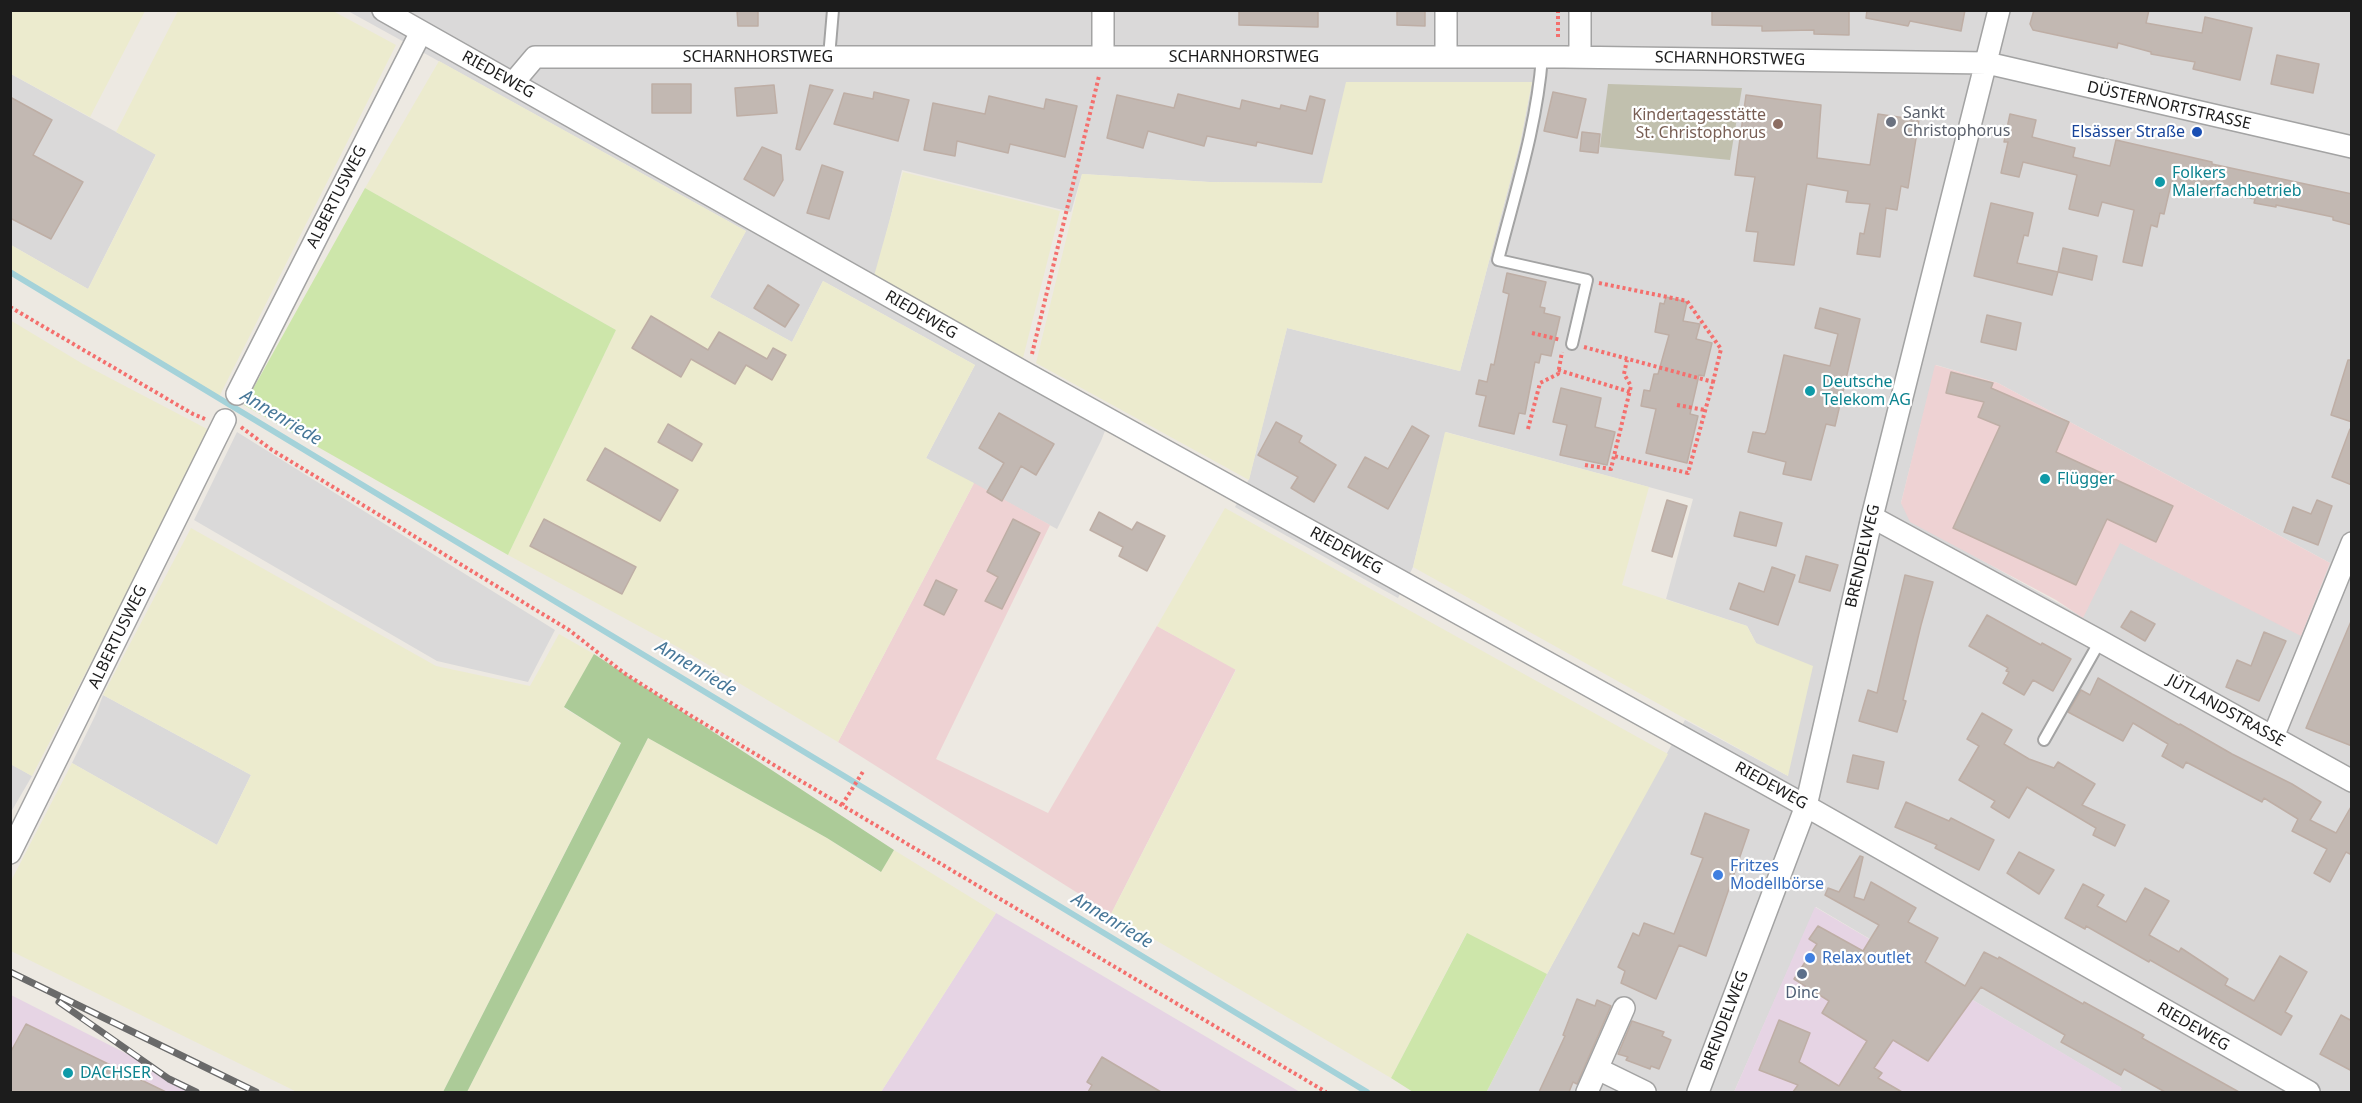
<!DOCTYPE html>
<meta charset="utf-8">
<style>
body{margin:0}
#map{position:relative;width:2362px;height:1103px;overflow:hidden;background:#ede9e2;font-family:"Noto Sans",sans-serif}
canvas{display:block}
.frame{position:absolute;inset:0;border:12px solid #1c1c1c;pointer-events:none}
</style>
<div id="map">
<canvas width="2362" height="1103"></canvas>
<div class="frame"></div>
</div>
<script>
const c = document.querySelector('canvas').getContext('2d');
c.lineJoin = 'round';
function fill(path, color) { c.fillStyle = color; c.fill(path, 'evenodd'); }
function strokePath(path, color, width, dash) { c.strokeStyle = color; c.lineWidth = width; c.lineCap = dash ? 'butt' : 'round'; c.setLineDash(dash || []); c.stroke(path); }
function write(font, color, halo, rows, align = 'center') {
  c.font = font + ' "Noto Sans",sans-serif'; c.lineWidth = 4.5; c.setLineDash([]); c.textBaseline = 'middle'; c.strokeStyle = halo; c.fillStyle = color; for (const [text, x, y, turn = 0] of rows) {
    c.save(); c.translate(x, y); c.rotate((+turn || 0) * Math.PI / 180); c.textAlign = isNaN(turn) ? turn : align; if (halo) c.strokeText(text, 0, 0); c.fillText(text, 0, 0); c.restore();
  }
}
fill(new Path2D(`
 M348,11H2351V1092H2120L2121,1088L1816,907L1734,1092L1487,1091L1547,974L1685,720L1788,776L1756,643L1747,626L1666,599L1693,499L1446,432L1413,567L1398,598L1235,507L1249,479L1287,328L1460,371L1520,144L1532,82L1322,183L1209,182L1082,174L1071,212L902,170L876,277L1112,413L1101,441L1057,529L926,458L975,365L823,281L792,342L710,297L746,231ZM1936,365L1998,383L2330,563L2301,635L2119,542L2083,617L1946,540L1901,503Z
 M11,74L156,154L88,289L11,245Z
 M237,432L555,630L528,682L437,661L194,520Z
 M103,695L251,775L217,845L72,763L96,714Z
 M11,764L32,776L11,812Z`), '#dad9d9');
fill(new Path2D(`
 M1935,365L1998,383L2330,563L2301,636L2120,543L2083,618L2056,600L1910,522L1901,503Z
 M974,483L1050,525L936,759L1048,813L1157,626L1236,669L1111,914L838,742Z`), '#eed2d3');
fill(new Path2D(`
 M1815,907L2122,1088L2120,1092H1734Z
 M996,913L1300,1092H881Z
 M11,995L202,1092H11Z`), '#e6d4e4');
fill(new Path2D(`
 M1608,84L1742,88L1730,160L1600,147Z`), '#c1c0ae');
fill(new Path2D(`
 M10,11L11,10L145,11L90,117L11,74Z
 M178,11H333L396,45L218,399L11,274V245L88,289L156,155L116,132Z
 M439,61L746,231L710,297L792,342L823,281L975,365L926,458L974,483L838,742L685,651L508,555L616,330L365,188Z
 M1346,82H1532L1520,144L1460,371L1287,328L1249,480L1036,363L1082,174L1209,182L1322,183Z
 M903,172L1060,211L1023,358L874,276Z
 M10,320L83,364L211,431L32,776L10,764Z
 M1445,432L1649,487L1622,585L1747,626L1756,643L1813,666L1788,776L1413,567Z
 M1225,508L1668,754L1547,974L1466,934L1391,1078L1111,914L1236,670L1157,626Z
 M191,528L436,666L530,686L559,634L594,654L564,708L621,742L443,1092H297L11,951L10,883L72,763L217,845L251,775L103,695Z
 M648,738L827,838L880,872L894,850L996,913L881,1092H467Z`), '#ecebce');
fill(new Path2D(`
 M365,188L616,330L508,555L244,405Z
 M1467,933L1547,974L1487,1091L1489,1092H1413L1391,1078Z`), '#cde6aa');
fill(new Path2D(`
 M594,654L894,850L881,872L827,838L648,738L467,1092H443L621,743L564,707Z`), '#accb98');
strokePath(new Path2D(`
 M10,272L1367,1092`), '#a4d2d9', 6);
const building = new Path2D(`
 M737,10H758V26H738Z
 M1239,10H1318V27L1239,25Z
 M1397,10H1425V26L1397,25Z
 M1712,10H1849V35L1814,34V30L1762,31V26L1712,25Z
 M1867,10H1965L1961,31L1910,21L1908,26L1866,18Z
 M2034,10H2149L2146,23L2202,33L2205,17L2252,28L2240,80L2193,69L2195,62L2151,54V52L2118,43L2117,48L2033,30L2030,24Z
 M2277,55L2319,64L2313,93L2271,84Z
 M652,84H691V113H652Z
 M774,85L777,113L737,116L735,88Z
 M810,85L833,90L800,150L796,149Z
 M874,92L909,100L898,141L834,124L844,93L873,99Z
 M1553,92L1586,99L1577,138L1544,131Z
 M1178,94L1240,109L1242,100L1280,109L1281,105L1306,111L1310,96L1325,100L1312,154L1257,142L1256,146L1207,136L1204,146L1148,131L1143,148L1107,138L1117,95L1174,108Z
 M1746,95L1821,105L1817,158L1870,165L1878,114L1919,120L1908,188L1901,186L1897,210L1886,208L1880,257L1857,254L1860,233L1864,234L1870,204L1846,202L1848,191L1807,184L1794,265L1754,261L1758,232L1746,231L1755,177L1735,175Z
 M989,96L1044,109L1046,99L1077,106L1065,157L1010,144L1008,153L957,141L955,156L924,150L933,103L985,114Z
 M10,97L52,120L33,155L83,182L51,239L10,218Z
 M2010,114L2036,120L2032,137L2075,148L2073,157L2110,166L2116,140L2212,162V164L2352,194V225L2333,220V217L2276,205V207L2254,203L2255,199L2171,184L2164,214L2160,213L2157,227L2151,225L2142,266L2123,262L2134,210L2102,202L2098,216L2069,209L2077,175L2023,162L2019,177L2001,173L2008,142H2004Z
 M1582,132L1600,134L1598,153L1580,151Z
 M762,147L781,155L783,180L774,196L744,179Z
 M822,165L843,172L829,219L807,213Z
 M1991,203L2033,213L2028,236L2024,235L2017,263L2058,272L2052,295L1974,276Z
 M2063,248L2097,256L2092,280L2058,272Z
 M1507,273L1546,282L1540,307L1545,308L1544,313L1560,317L1551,356L1541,354L1539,363L1535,362L1525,414L1519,413L1514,434L1479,426L1486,396L1476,394L1479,380L1487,382L1491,364L1494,365L1509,294L1503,292Z
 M768,285L799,305L785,327L754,308Z
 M1666,297L1687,302L1683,321L1700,324L1696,339L1712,343L1704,376L1699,375L1690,414L1698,416L1687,463L1646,453L1656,409L1641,406L1644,390L1650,391L1654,374H1658L1669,335L1655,332L1660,303L1664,304Z
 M1820,308L1860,319L1835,426L1826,424L1811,480L1783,474L1786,462L1748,452L1753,432L1765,434L1767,430L1784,355L1830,366L1838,334L1815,328Z
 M1987,315L2021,323L2016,350L1981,342Z
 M651,316L708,350L719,332L767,359L773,348L786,355L772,380L746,365L735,384L691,359L681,377L632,348Z
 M2348,360H2352V422L2331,415Z
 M1951,372L1993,383L1991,388L2069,422L2056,452L2173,506L2156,542L2107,519L2076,585L1953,528L2000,426L1978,417L1984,402L1946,393Z
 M1561,388L1601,398L1595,427L1615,432L1607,465L1560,455L1567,425L1553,422Z
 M999,413L1054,444L1036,475L1021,466L1002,501L987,492L1004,463L979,448Z
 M1276,422L1302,436L1299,442L1336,465L1314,502L1291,488L1298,477L1258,455Z
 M668,424L702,444L692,461L658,442Z
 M1412,426L1429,436L1388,509L1348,487L1365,457L1388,469Z
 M2350,429H2352V485L2332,477Z
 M605,448L678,490L660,521L587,480Z
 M1667,500L1687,506L1672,557L1652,551Z
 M2317,500L2332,506L2318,545L2284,532L2293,507L2311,514Z
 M1099,512L1132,530L1137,522L1165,536L1147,571L1119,556L1123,547L1090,530Z
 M1740,512L1782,523L1776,546L1734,536Z
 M544,519L636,567L622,594L530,546Z
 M1013,519L1040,533L1002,609L985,601L998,577L987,571Z
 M1806,556L1838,565L1830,591L1799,582Z
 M1772,567L1795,575L1778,625L1730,609L1739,583L1764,592Z
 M1905,575L1933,582L1921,625L1903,700L1906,701L1897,732L1859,721L1868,690L1877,693Z
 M936,580L957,590L944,615L924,605Z
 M2131,611L2155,624L2145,641L2121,627Z
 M1987,615L2041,645L2042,643L2071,659L2053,691L2033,680L2024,695L2003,683L2009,672L2006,671L2008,668L1969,646Z
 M2352,619V746L2306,728Z
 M2264,632L2286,641L2259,701L2226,687L2237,660L2251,666Z
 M2098,678L2179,725L2180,724L2232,754L2292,784L2321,802L2310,820L2336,833L2352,805V855L2346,852L2330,882L2314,873L2327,849L2292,831L2298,819L2264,798L2262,802L2186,762L2183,768L2162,756L2168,744L2133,723L2123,741L2068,712L2081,690L2090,695Z
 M1982,713L2012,730L2004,744L2029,759L2054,768L2058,762L2095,784L2082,805L2125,825L2115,846L2093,835L2096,828L2027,787L2009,818L1991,807L1995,801L1959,780L1979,746L1967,739Z
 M1853,755L1884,762L1878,789L1847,782Z
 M1906,802L1949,821L1951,818L1994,840L1979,870L1935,848L1937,845L1895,827Z
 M1705,813L1749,830L1706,956L1679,945L1656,999L1621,983L1625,971L1618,967L1633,933L1639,936L1644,923L1674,934L1703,858L1691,854Z
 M2019,852L2054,870L2039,894L2007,873Z
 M1860,856L1863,857L1854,897L1864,900L1871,882L1916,908L1908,922L1938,938L1925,962L1965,986L1984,952L1998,959L1999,957L2083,1004L2084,1002L2144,1035L2142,1038L2239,1092H2165L2124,1069L2121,1075L2061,1042L2065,1035L1981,987L1928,1061L1893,1040L1874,1068L1882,1073L1878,1078L1902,1092H1793L1798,1085L1759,1070L1779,1020L1810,1033L1799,1062L1839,1086L1867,1041L1822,1013L1829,1001L1794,979L1817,944L1809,939L1818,926L1863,951L1879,925L1825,895L1828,888L1839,892Z
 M2083,884L2104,895L2097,906L2126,922L2145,888L2169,901L2149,935L2179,952L2181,948L2228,979L2225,985L2254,1001L2280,956L2307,972L2285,1012L2292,1016L2281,1035L2150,960L2149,962L2086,926L2085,929L2065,918Z
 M1577,999L1595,1006L1597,1000L1611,1006L1577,1084L1573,1082L1569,1092H1539L1565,1036L1563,1035Z
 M2341,1015L2352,1021V1071L2320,1054Z
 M1632,1021L1664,1032L1662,1036L1671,1040L1659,1069L1651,1066L1650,1069L1626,1060L1628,1057L1618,1054Z
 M26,1024L166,1092H10V1053Z
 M1102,1057L1161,1092H1088L1092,1085L1087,1082Z`);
fill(building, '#c2b8b2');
strokePath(building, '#beaea5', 1.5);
const service = new Path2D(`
 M829,57L833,10
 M1542,57C1537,126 1515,193 1498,260L1587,280L1572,344
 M2044,740L2100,641`);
const minor = new Path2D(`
 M383,10L1027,374L1806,806L2309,1092
 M1446,10V57
 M1580,10V57
 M1103,57V10
 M513,83L535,57H1564L1987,63L2352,147
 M237,394L421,32
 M1872,517L2100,641L2352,781
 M2273,737L2352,543
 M10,853L225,420
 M1598,1069L1645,1092
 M1587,1092L1624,1008
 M1698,1092L1806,806L1872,517L1999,10`);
strokePath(service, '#a3a3a3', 14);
strokePath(minor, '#a3a3a3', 24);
strokePath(new Path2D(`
 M1558,10V40
 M1599,283L1687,301L1721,349L1713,382
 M10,307L193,414L205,419
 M1532,333L1561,340
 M1584,347L1713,382L1688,473L1614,456L1631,386L1624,374L1627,360
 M1032,354L1099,76
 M1558,370L1630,392
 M1677,405L1705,410
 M241,427L272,450L569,630L624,673L693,717L1326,1092
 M1528,429L1540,383L1558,374L1562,352
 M1585,465L1611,469L1614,456
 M842,805L864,770`), '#f46f6d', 4, [3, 3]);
strokePath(service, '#fff', 10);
strokePath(minor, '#fff', 21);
const rail = new Path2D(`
 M10,972L256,1092
 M59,1002L169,1079L196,1092`);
strokePath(rail, '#6a6a6a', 7);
strokePath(rail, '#fff', 4.5, [14]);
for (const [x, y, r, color] of [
 [1891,122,6,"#6b7280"],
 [1778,124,6,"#8d6e63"],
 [2197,132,6,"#1a4fb4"],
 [2160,182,6,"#0f9aa8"],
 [1810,391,6,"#0f9aa8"],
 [2045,479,6,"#0f9aa8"],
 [1718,875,6,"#3f7fe0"],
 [1810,958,6,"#3f7fe0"],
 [1802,974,6,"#5c6f8a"],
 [68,1073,6,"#0f9aa8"]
]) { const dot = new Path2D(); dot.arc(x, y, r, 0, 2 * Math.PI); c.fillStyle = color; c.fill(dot); strokePath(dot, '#fff', 2); }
write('16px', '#1c1c1c', '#fff', [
 ["SCHARNHORSTWEG",758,57],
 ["SCHARNHORSTWEG",1244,57],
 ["SCHARNHORSTWEG",1730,59,1],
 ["RIEDEWEG",498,75,29],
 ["DÜSTERNORTSTRASSE",2169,106,13],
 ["ALBERTUSWEG",337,197,-63],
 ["RIEDEWEG",921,315,30],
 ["RIEDEWEG",1346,551,29],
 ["BRENDELWEG",1863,556,-77],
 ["ALBERTUSWEG",118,637,-64],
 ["JÜTLANDSTRASSE",2226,711,29],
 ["RIEDEWEG",1771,786,29],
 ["BRENDELWEG",1725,1021,-69],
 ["RIEDEWEG",2193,1027,30]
]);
write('16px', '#5b616d', '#fff', [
 ["Sankt",1903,113],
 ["Christophorus",1903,131]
], 'left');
write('16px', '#785e54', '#fff', [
 ["Kindertagesstätte",1766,115],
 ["St. Christophorus",1766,133]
], 'right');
write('16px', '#164399', '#fff', [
 ["Elsässer Straße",2185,132]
], 'right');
write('16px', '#0d838f', '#fff', [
 ["Folkers",2172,173],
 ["Malerfachbetrieb",2172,191],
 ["Deutsche",1822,382],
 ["Telekom AG",1822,400],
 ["Flügger",2057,479],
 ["DACHSER",80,1073]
], 'left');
write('16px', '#366cbe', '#fff', [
 ["Fritzes",1730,866],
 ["Modellbörse",1730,884],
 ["Relax outlet",1822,958]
], 'left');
write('16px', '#4e5e75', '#fff', [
 ["Dinc",1802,993]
]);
write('italic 18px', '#477798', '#fff', [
 ["Annenriede",281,418,31],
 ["Annenriede",696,669,31],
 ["Annenriede",1112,921,31]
]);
</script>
